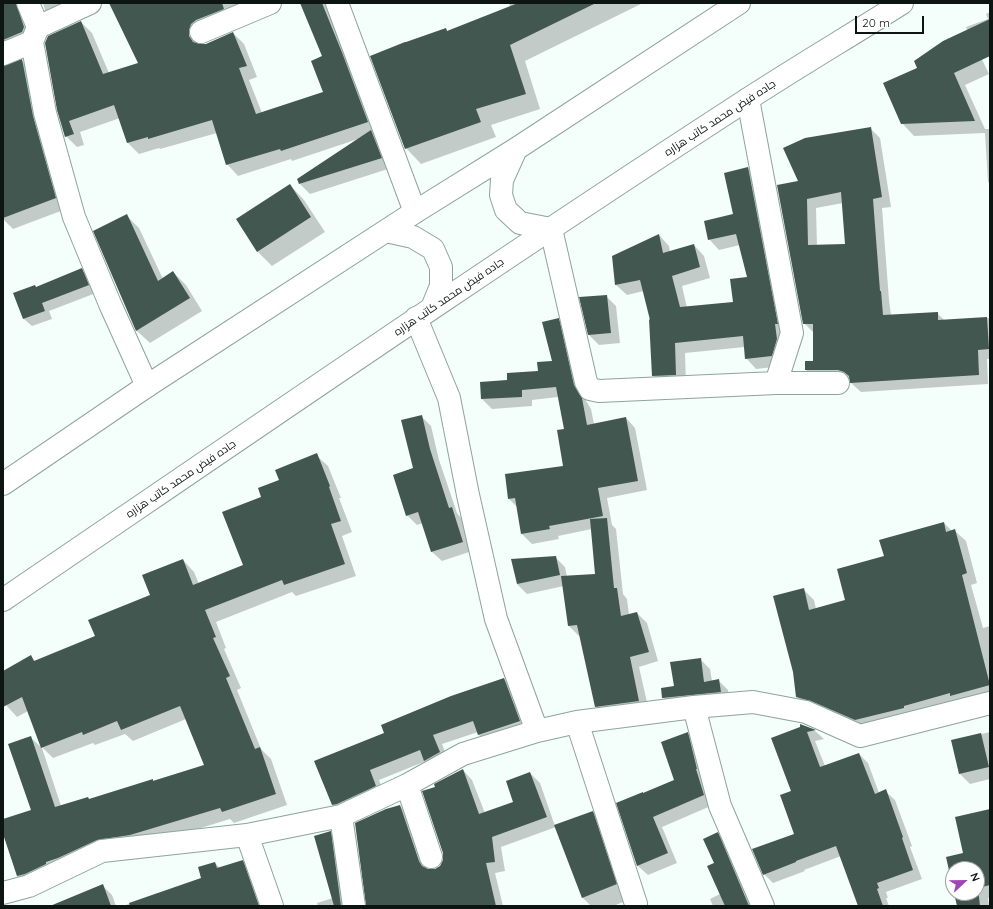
<!DOCTYPE html>
<meta charset="utf-8">
<style>
body{margin:0}
#map{position:relative;width:993px;height:909px;overflow:hidden;background:#f4fefa;font-family:Quicksand,sans-serif}
canvas{display:block}
.frame{position:absolute;inset:0;border:4px solid #0c1512;pointer-events:none}
.north{position:absolute;left:945px;top:861px;width:40px;height:40px;box-sizing:border-box;background:#fff;border:1px solid #9ea1a0;border-radius:50%;rotate:68deg;font-size:11px;font-weight:700;line-height:16px;text-align:center;color:#0c1512}
.north::after{content:'';display:block;margin:auto;width:14px;height:18px;background:#9f47b4;clip-path:polygon(50% 0,100% 100%,50% 72%,0 100%)}
.scale{position:absolute;left:855px;top:16px;width:69px;height:18px;box-sizing:border-box;border:2px solid #0c1512;border-top:0;padding-left:5px;font-size:12px;line-height:14px;white-space:nowrap;color:#0c1512;-webkit-text-stroke:3px #fff;paint-order:stroke}
</style>
<div id="map">
<canvas width="993" height="909"></canvas>
<div class="frame"></div>
<div class="north">N</div>
<div class="scale">20 m</div>
</div>
<script>
const c = document.querySelector('canvas').getContext('2d');
c.lineJoin = 'round';
function fill(path, color) { c.fillStyle = color; c.fill(path, 'evenodd'); }
function strokePath(path, color, width, dash) { c.strokeStyle = color; c.lineWidth = width; c.lineCap = dash ? 'butt' : 'round'; c.setLineDash(dash || []); c.stroke(path); }
function write(font, color, halo, rows, align = 'center') {
  c.font = font + ' Quicksand,Cairo,sans-serif'; c.lineWidth = 4; c.setLineDash([]); c.textBaseline = 'middle'; c.strokeStyle = halo; c.fillStyle = color; for (const [text, x, y, turn = 0] of rows) {
    c.save(); c.translate(x, y); c.rotate((+turn || 0) * Math.PI / 180); c.textAlign = isNaN(turn) ? turn : align; if (halo) c.strokeText(text, 0, 0); c.fillText(text, 0, 0); c.restore();
  }
}
fill(new Path2D(`
 M3,3H33L35,39L3,60Z
 M43,3H80L56,21L45,10Z
 M110,3H241L243,8L199,42L200,45L206,44L233,33L244,44L257,77L249,80L262,113L325,92L324,57L301,3H327L378,133L374,134L381,141L391,168L310,194L300,184L358,139L292,161L291,159L238,176L227,164L217,133L160,149L159,148L139,154L128,143L120,118L80,132L84,145L77,147L66,136L81,22L92,33L109,73L139,64Z
 M509,3H643L525,61L540,109L491,125L496,137L421,164L406,148L446,29L448,32L510,7Z
 M990,12V43L969,35L966,27L988,19L986,14Z
 M975,45L989,74L965,85L985,129H990V184L988,182L985,133L914,136L902,123Z
 M22,61L33,72L66,209L13,229L3,219V67Z
 M870,128L880,138L891,207L882,208L889,300L891,315L937,313L945,321L990,318V359H987L988,384L861,392L851,383V380H815L806,370V362H814V333L804,323L800,181ZM843,203L846,245L817,246L816,208Z
 M748,168L758,179L787,334L782,366L756,369L746,358L745,347L685,353L686,385L663,386L653,376L651,321L644,291L627,295L616,285L613,257L659,235L669,246L670,252L694,245L704,256L710,278L682,286L687,308L734,303L748,278L740,245L719,250L709,239L734,215Z
 M290,185L304,200L325,232L272,266L258,252Z
 M127,216L139,228L163,279L173,272L186,285L202,311L150,343L137,331L94,231Z
 M81,270L89,277L96,293L49,311L52,319L32,326L24,319L15,296Z
 M606,296L616,306L620,343L599,345L589,335L581,298Z
 M558,319L568,329L583,396L591,409L594,424L626,418L635,428L647,490L607,498L612,525L616,529L623,594L627,599L629,615L637,613L647,623L658,661L639,667L649,711L606,716L596,707L581,635L579,636L569,626L564,586L527,594L517,584L555,557L565,567L567,577L596,575L592,529L558,536L559,539L532,544L522,534L517,507L509,499L564,467L565,430L558,397L532,400V406L492,409L482,399L508,381L539,372L554,361Z
 M421,416L431,426L439,460L457,513L461,518L472,551L442,561L432,552L423,523L417,525L407,515Z
 M316,455L328,466L341,498H339L352,532L342,536L356,576L296,596L292,592L216,622L226,648L224,649L241,688L237,690L261,749L271,759L287,805L234,823L230,819L142,846L29,887L17,876L3,830V820L32,811L30,737L42,748L61,806L90,800L205,765L186,719L133,741L125,734L95,745L93,743L53,758L42,747L28,711L17,717L6,705L3,701V672L31,657L35,661L96,637L151,596L183,560L194,572L199,584L244,566L263,498L280,480Z
 M944,523L952,531H955L966,541L977,583L971,585L983,628L990,626V698L866,730L808,707L797,697L803,589L814,600L816,609L846,601L885,557Z
 M700,659L710,669L712,681L718,680L728,690L730,702L673,708L663,698L662,689L675,687Z
 M504,679L514,689L529,731L489,745L479,735L478,732L442,744L449,762L435,770L426,761L379,780L385,796L343,814L333,805L385,733Z
 M801,725L815,731L824,739L815,741L825,766L859,754L868,763L879,793L885,791L895,800L912,846L910,847L922,879L886,892L888,898H886L889,906H859L841,856L804,870L805,871L773,883L764,874L795,834L792,791Z
 M990,732V779L970,784L960,774L952,741Z
 M687,733L697,743L713,805L662,827L677,863L648,875L638,866L644,794L676,780Z
 M463,770L472,780L485,813L515,803L530,773L540,783L555,826L592,812L607,826L631,899L613,906H591L582,897L556,827L501,847L505,871L495,873L503,906H367L400,806L410,816L428,870H435L441,866L444,860L436,788Z
 M990,810V898H988L989,906H958L955,893H977V869H953V884L947,858L965,854Z
 M330,832L340,842L349,906H318L317,903L333,898Z
 M718,834L726,842L753,906H713L710,899L720,894L715,863Z
 M242,861L254,873L265,906H123L158,893L159,894L202,879L215,863L220,868Z
 M102,885L112,895L116,906H52Z`), '#0003');
fill(new Path2D(`
 M3,3H16L24,27L22,32L3,40Z
 M109,3H222L224,9L196,20L191,24L189,30V36L193,42L200,44H206L233,32L247,66L239,68L256,114L323,92L311,61L322,56L300,3H322L343,55L368,122L281,151L280,149L226,165L212,120L148,139V137L127,143L114,105L69,121L74,134L65,137L57,110L45,43L48,36L81,21L103,74L138,63Z
 M518,3H596L510,45L526,94L476,109L481,122L405,149L370,56L405,42H406L446,28L447,31Z
 M990,19V56L954,73L975,121L901,124L883,83L917,68L914,61L943,41Z
 M22,59L33,116L56,198L3,218V66Z
 M871,127L882,197L873,199L880,291H881L883,315L938,312V320L987,317L989,349L978,350L979,375L850,383L849,376L844,372L838,370H805V361H813V324H803L777,185L798,181L783,148L805,138ZM841,192L845,244L808,245L807,199Z
 M371,130L382,158L299,184L297,179Z
 M748,167L778,324H775L777,339L772,356L745,359L743,336L675,343L676,375L652,376L649,319L650,320L640,280L615,285L612,256L659,234L663,253L694,244L700,267L672,276L680,307L733,302L730,279L747,277L736,234L708,240L704,221L733,214L724,173Z
 M290,184L311,217L257,252L236,219Z
 M127,214L158,281L173,271L190,298L136,331L93,231Z
 M82,268L89,285L42,303L45,311L23,319L13,293L35,285L36,287Z
 M607,295L611,333L588,335L579,297Z
 M559,318L574,385L582,398L587,425L626,417L638,481L598,488L603,516L549,526L550,529L521,534L515,498L508,499L505,474L563,466L557,430L564,429L556,387L522,390V397L481,399L480,382L507,380V373L538,371L537,362L552,361L542,322Z
 M422,415L430,449L449,508L452,507L463,542L431,552L418,512L406,516L393,475L413,468L401,420Z
 M317,453L330,486L329,487L341,521L331,524L345,564L284,585L282,580L205,610L216,637L213,638L230,676L226,678L255,749L260,747L276,794L222,812L220,808L130,835L97,840L58,858L46,862V864L25,874L17,876L3,834V819L31,810L8,744L31,736L55,807L88,797L89,799L153,779V781L204,765L180,706L121,730L117,721L83,735L82,732L41,748L22,697L3,707V671L31,655L34,661L95,636L88,620L150,595L142,575L183,559L193,585L243,565L222,512L261,497L258,488L279,480L275,470Z
 M607,518L614,588H617L621,616L637,612L649,652L630,657L639,701L595,707L577,625L568,626L561,576L595,574L590,519Z
 M944,522L946,532L955,529L967,573L962,575L990,685L950,696V693L904,706V708L855,720L811,701L796,697L793,672L773,596L804,588L809,610L845,600L837,569L884,556L879,540Z
 M556,556L560,575L517,584L511,559Z
 M701,658L704,682L719,679L721,692L662,698L661,688L674,686L670,662Z
 M504,678L520,721L478,735L473,721L433,735L440,752L424,761L420,750L370,770L376,786L337,804L332,805L314,761L384,733L381,725L451,696Z
 M800,724L816,730L807,732L820,767L859,753L875,794L886,789L903,837L902,838L913,870L877,883L879,888L877,889L883,906H858L836,846L796,861V862L763,875L752,849L794,834L780,795L791,791L771,738L800,727Z
 M688,732L697,769H696L704,795L653,817L668,853L637,866L616,803L643,792V793L674,780L661,742Z
 M981,733L989,767L959,774L951,740Z
 M463,769L479,814L513,802L506,781L530,772L547,817L492,837L495,862L486,863L496,906H366L355,823L386,809L400,805L419,861L422,866L428,869H435L440,866L443,860V853L422,791L435,787L434,784Z
 M990,809V885L978,888L980,906H957L954,893H977V869H953V888L946,857L963,853L955,817Z
 M593,811L617,884L582,898L554,825Z
 M331,831L341,906H334L314,836Z
 M718,832L749,906H725L707,866L714,863L703,839Z
 M243,860L259,906H130L129,903L201,878L198,867L215,862L217,868Z
 M103,884L111,906H50Z`), '#42574f');
const minor = new Path2D(`
 M28,3L38,27L32,42L45,113L74,217L110,304L147,386
 M337,3L415,212
 M38,27L90,3
 M201,32L270,3
 M3,54L32,42
 M748,99L792,333L776,383
 M551,229L586,382L590,389L599,391L776,383H838
 M416,318L449,398L468,495L496,619L537,731
 M694,707L720,806L763,906
 M577,722L636,904
 M407,785L431,857
 M341,816L354,906
 M247,835L272,906
 M3,893L29,886L102,851L247,835L341,816L407,785L463,754L537,731L577,722L694,707L753,702L806,712L860,736L990,703`);
const major = new Path2D(`
 M516,149L502,180L501,195L506,210L520,223L551,229
 M386,231L413,237L433,249L441,267V286L432,308
 M3,484L147,386L415,212L516,149L739,3
 M3,600C250,432 495,263 745,101C797,67 850,36 902,3`);
strokePath(minor, '#8da49b', 24);
strokePath(major, '#8da49b', 24);
strokePath(minor, '#fff', 22);
strokePath(major, '#fff', 22);
write('11px', '#0c1512', '#fff', [
 ["جاده فیض محمد کاتب هزاره",720,118,-33],
 ["جاده فیض محمد کاتب هزاره",449,297,-34],
 ["جاده فیض محمد کاتب هزاره",181,479,-34]
]);
</script>
